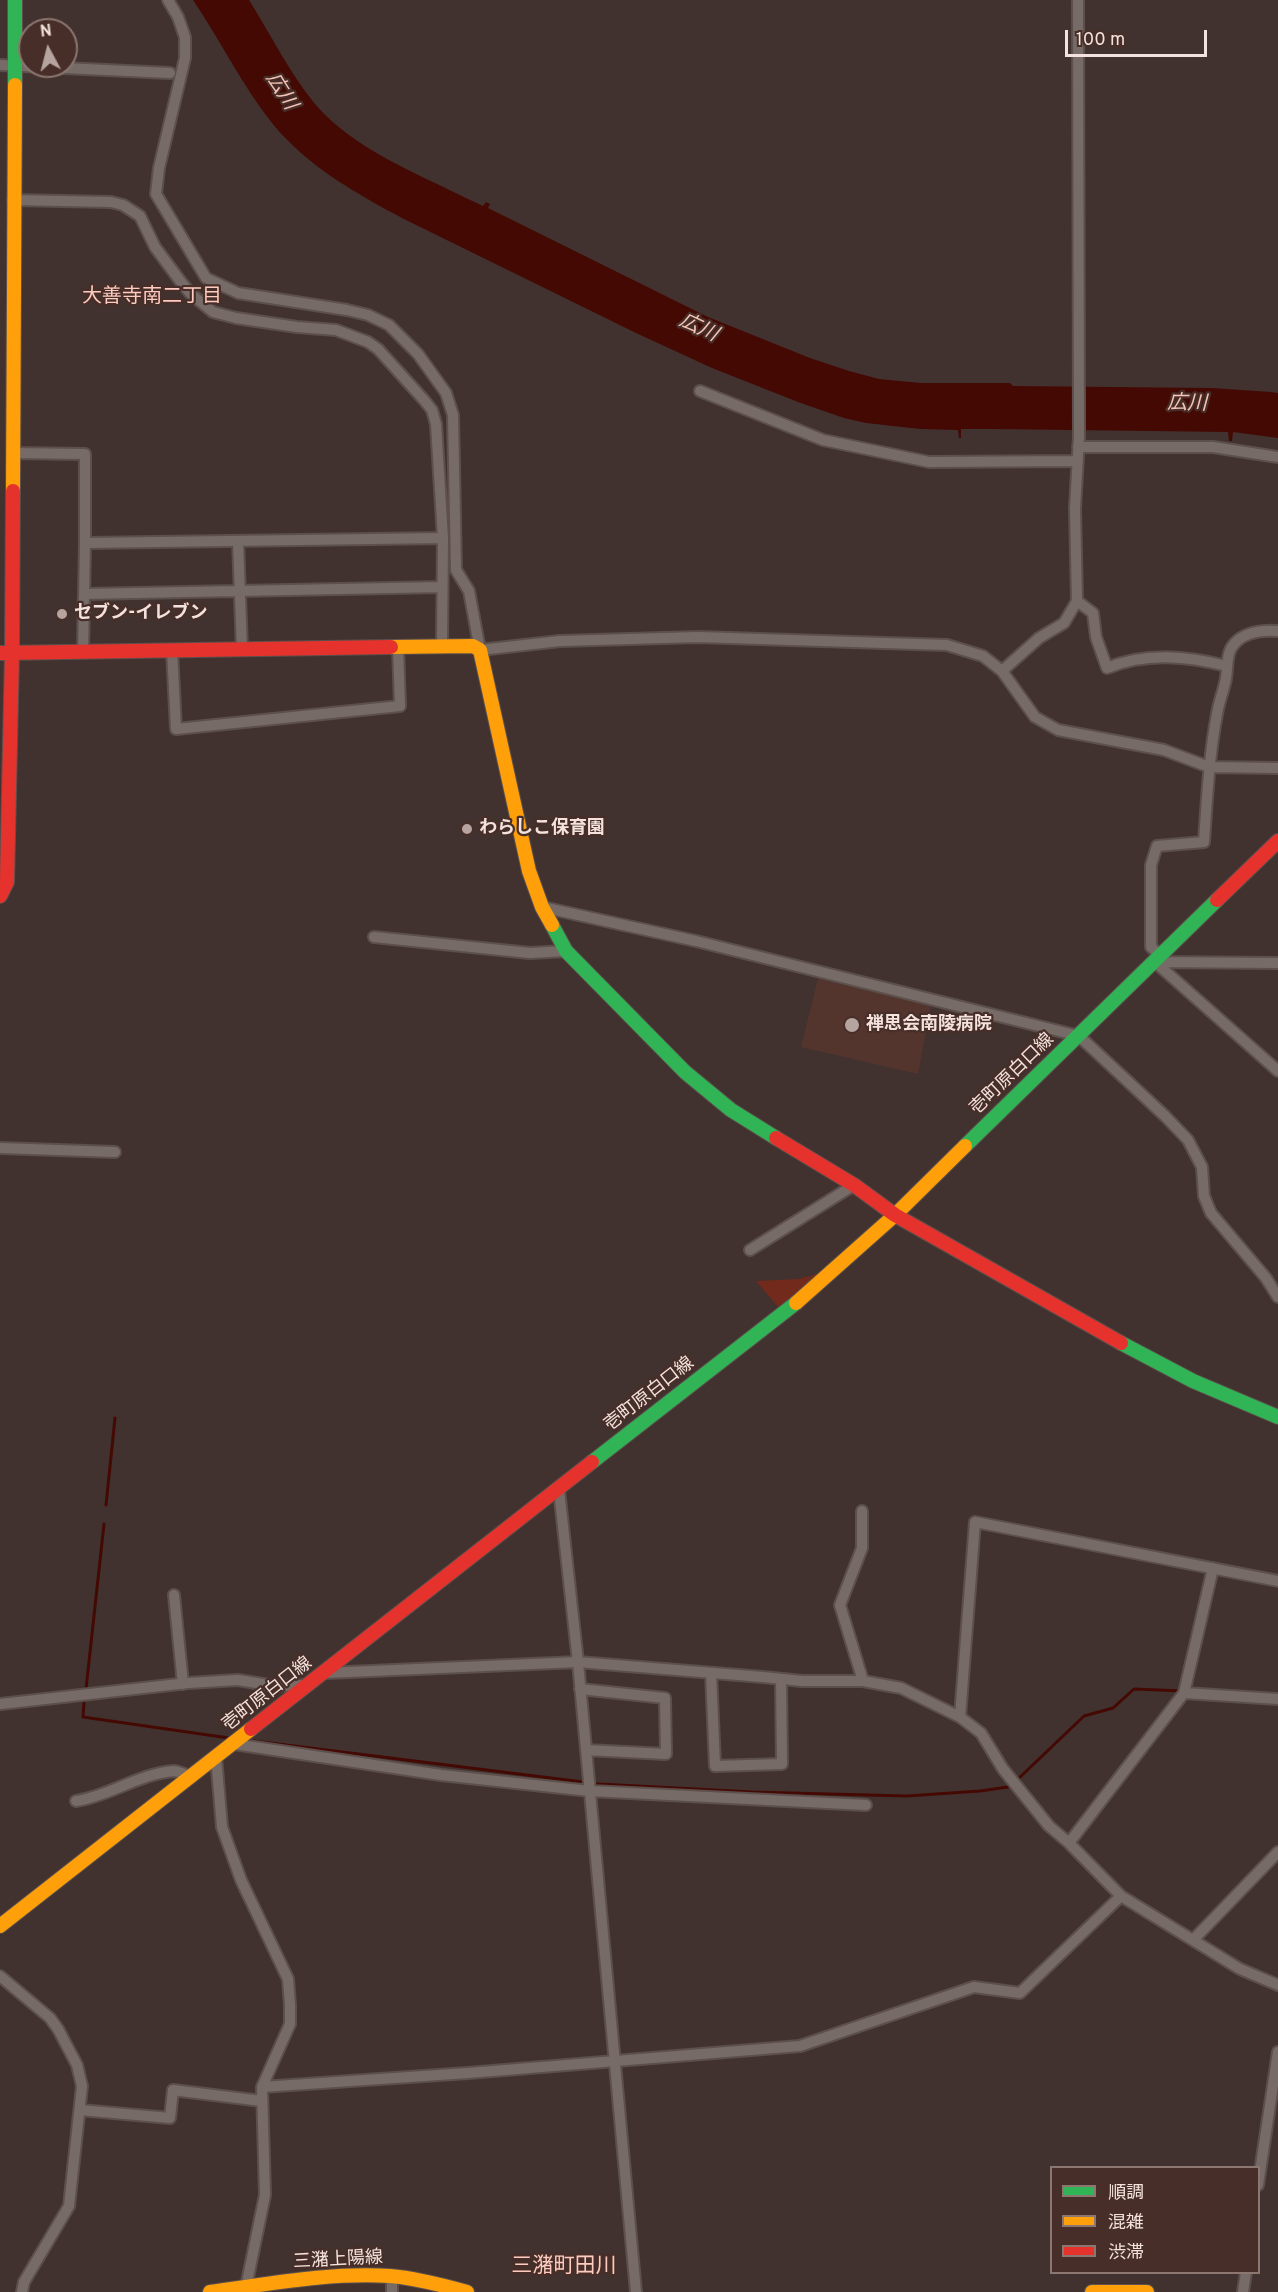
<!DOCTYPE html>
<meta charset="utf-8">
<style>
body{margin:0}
#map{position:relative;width:1278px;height:2292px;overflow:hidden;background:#41322f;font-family:Overpass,"Noto Sans JP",sans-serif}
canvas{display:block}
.legend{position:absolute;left:1050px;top:2166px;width:210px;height:108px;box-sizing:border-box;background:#482e28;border:2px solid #8c7670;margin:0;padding:8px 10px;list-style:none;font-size:18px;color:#f3e2dd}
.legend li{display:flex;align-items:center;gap:12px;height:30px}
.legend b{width:30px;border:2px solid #8c7670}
.north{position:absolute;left:18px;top:18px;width:60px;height:60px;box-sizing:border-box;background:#482e28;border:2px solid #8c7670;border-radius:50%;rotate:353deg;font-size:16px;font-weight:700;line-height:24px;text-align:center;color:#f3e2dd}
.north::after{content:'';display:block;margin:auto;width:21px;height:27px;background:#b5a4a0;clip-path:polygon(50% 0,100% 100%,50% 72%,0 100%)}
.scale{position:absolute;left:1065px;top:30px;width:142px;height:27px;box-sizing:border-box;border:3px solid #f3e2dd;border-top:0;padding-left:8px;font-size:18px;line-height:21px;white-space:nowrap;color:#f3e2dd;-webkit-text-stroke:4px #482e28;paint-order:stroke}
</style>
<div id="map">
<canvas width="1278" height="2292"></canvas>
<ul class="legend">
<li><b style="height:8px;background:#30b455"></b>順調</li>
<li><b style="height:8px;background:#ff9f0a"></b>混雑</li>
<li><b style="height:8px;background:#e5322d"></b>渋滞</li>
</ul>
<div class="north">N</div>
<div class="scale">100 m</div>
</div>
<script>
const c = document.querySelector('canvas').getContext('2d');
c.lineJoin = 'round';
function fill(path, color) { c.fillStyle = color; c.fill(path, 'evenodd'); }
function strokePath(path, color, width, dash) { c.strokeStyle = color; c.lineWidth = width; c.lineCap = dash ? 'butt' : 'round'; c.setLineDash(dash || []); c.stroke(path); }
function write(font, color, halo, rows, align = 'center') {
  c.font = font + ' Overpass,"Noto Sans JP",sans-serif'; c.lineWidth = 4.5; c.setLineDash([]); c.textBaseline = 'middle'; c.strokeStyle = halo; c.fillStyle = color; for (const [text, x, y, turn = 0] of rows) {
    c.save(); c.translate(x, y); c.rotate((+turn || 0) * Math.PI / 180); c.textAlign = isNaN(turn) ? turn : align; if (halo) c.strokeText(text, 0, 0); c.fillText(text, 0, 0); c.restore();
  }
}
fill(new Path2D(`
 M818,979L931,1005L918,1074L801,1047Z`), '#54352e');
fill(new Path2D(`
 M820,1273L779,1308L756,1281L799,1279Z`), '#712a1c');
fill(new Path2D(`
 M193,0H249C271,35 289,72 315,104C354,149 414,172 466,198L483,206L486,202L490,204L488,208L708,317L810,358L849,371L879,379L921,383H1010L1013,386L1212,388L1271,392L1278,393V438L1233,432L1232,441H1229L1228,432L993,429H961V438H959L958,430L920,429L866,423L844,418L798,402L712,368L636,333L404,219C355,193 307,166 272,123C242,85 220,40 193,0Z`), '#450904');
strokePath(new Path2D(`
 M106,1505L115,1418
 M86,1689L104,1524
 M84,1703L83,1717L229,1738
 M246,1740L599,1784L752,1792L907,1796L980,1791L1008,1787L1012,1784
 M1017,1780L1084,1716L1113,1708L1134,1689L1183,1691`), '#450904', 3);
const street = new Path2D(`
 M168,0L178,17L185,37V58L159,168L156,194L206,278L238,293L347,310L368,315L389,325L418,354L446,393L453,415L456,570L469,591L480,650L560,641L698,637L947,645L983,656L1002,671L1035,717L1058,730L1164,750L1209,767L1278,768
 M0,65L170,73
 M13,200L111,202L123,205L140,216L155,247L181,282L191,294L213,312L236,318L297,327L336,330L368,342L378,349L424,400L432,410L436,424L443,538L442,646
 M700,391L823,440L929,462L1077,461
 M1078,447H1213L1278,457
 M13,453L85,454V543L443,538
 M238,541L242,650
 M84,594L442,587
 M1077,601L1093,613L1096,637L1107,668C1146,652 1187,656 1227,666
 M172,650L176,729L400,706L398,647
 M83,652L85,543
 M1002,671L1039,638L1064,623L1077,601L1075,508L1079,437L1078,0
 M542,907L696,941L1079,1036L1165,1116L1188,1140L1202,1167L1204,1196L1211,1213L1266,1278L1278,1297
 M374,937L530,953L566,951
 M1161,956L1151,947V865L1157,846L1204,842C1207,799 1209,756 1217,714C1219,701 1224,690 1226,678C1228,666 1226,652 1235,643C1246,631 1263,630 1278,631
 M1155,962L1278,1071
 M1155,962L1278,963
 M0,1148L115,1152
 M750,1250L854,1185
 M559,1490L578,1662L636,2292
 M862,1511V1548L840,1605L863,1681
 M174,1595L183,1684
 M325,1673L578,1662L763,1677L802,1681H863L901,1688L960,1717L981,1733L1003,1769L1049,1826L1069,1843L1121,1896L1240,1969L1278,1985
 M711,1673L715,1766L782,1764L781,1679
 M580,1689L665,1698L666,1754L586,1750
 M1184,1693L1278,1699
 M0,1704L188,1683L238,1680L275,1686L309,1685
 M960,1717L975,1522L1278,1581
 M234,1744L441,1775L590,1791L866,1805
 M216,1757L222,1827L241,1880L288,1979L290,2005V2024L262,2087L265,2195L246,2287
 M76,1801C110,1796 138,1774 174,1771C179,1771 186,1775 191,1777
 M1069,1843L1184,1693L1213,1568
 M1194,1939L1278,1852
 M0,1976L50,2018L58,2029L77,2065L82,2086L69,2206L24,2282L22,2292
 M262,2087L468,2073L800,2046L974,1987L1020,1993L1121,1896
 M80,2110L170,2118L173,2090L262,2101
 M1258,2185L1278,2052
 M392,2292V2276
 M1243,2292L1246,2272`);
const fast = new Path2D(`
 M15,85V0
 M552,925L566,951L685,1072L731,1110L776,1138
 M965,1146L1217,900
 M1121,1343L1193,1381L1278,1417
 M592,1462L796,1303`);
const slow = new Path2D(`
 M13,491L15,85
 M391,647L473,646L480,650L529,871L542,907L552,925
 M796,1303L895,1215L965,1146
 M0,1926L251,1729
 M210,2292C269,2284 330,2272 390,2276C416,2278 442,2285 467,2292
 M1092,2292H1147`);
const jam = new Path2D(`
 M0,653L391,647
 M0,896L7,882L12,653L13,491
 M1217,900L1278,841
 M776,1138L854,1185L895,1215L1121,1343
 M251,1729L592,1462`);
strokePath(street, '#5c4f4c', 14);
strokePath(fast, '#5c4f4c', 16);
strokePath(slow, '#5c4f4c', 16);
strokePath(jam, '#5c4f4c', 16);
strokePath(street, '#776b68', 10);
strokePath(fast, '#30b455', 14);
strokePath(slow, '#ff9f0a', 14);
strokePath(jam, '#e5322d', 14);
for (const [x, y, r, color] of [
 [62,614,6,"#b5a4a0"],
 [467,829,6,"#b5a4a0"],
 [852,1025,8,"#b5a4a0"]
]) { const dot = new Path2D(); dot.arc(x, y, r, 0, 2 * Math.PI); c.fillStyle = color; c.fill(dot); strokePath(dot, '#482e28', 2); }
write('bold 18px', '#f3e2dd', '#482e28', [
 ["セブン-イレブン",74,614],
 ["わらしこ保育園",479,829],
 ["禅思会南陵病院",866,1025]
], 'left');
write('18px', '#f3e2dd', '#482e28', [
 ["壱町原白口線",1013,1075,-44],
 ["壱町原白口線",650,1395,-38],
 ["壱町原白口線",268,1695,-38],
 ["三潴上陽線",338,2261,-3]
]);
write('italic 20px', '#f6c4b8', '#482e28', [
 ["広川",280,92,58],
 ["広川",698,329,25],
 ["広川",1187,405,1]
]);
write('20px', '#fdcbbf', '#482e28', [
 ["大善寺南二丁目",152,298]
]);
write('21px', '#fdcbbf', '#482e28', [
 ["三潴町田川",564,2268]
]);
</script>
